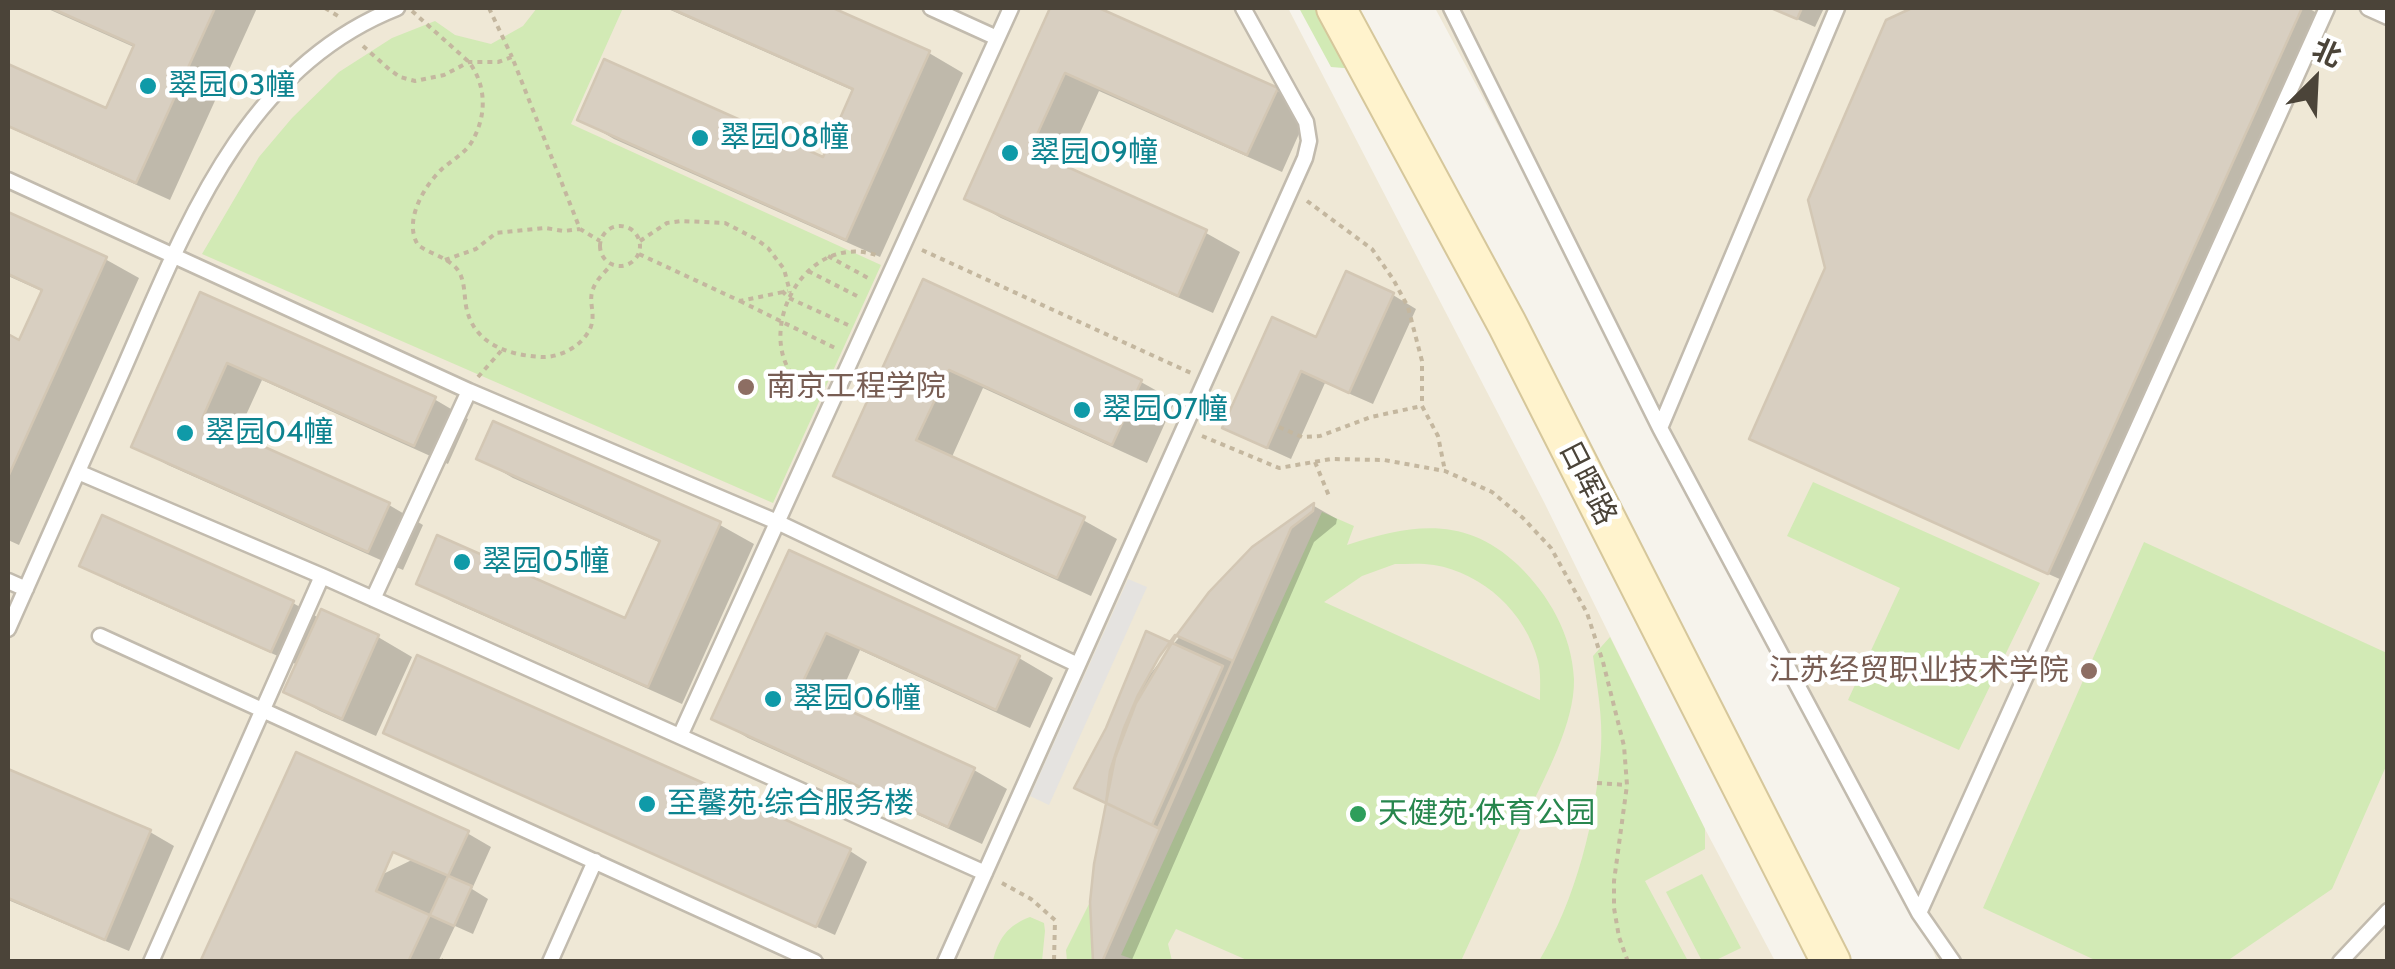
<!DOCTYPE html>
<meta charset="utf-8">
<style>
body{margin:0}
#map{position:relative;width:2395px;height:969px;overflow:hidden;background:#f6f3ec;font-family:Cabin,"Noto Sans SC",sans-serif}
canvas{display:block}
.frame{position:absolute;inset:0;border:10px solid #4b4439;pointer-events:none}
.north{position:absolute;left:2265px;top:30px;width:100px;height:100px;-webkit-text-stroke:8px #fff;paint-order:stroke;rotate:24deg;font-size:28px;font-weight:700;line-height:40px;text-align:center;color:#4b4439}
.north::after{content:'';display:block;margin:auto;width:35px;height:45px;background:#4b4439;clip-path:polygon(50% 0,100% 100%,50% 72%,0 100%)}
</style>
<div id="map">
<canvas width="2395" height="969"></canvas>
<div class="frame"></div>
<div class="north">北</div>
</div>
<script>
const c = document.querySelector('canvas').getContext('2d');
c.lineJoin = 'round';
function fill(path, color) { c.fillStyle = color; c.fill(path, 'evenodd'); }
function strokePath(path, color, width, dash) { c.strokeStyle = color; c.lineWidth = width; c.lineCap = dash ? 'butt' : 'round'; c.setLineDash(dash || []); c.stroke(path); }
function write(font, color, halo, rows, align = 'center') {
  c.font = font + ' Cabin,"Noto Sans SC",sans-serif'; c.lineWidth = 9; c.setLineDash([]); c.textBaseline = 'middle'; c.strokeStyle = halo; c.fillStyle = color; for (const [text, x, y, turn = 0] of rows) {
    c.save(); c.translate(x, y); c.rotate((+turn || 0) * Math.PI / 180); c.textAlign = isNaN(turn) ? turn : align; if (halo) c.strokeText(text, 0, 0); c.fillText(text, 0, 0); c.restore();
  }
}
fill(new Path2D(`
 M8,8H1288L1544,502L1705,829L1775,961H8Z
 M1435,8H2387V961H1937L1919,913Z`), '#efe8d6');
fill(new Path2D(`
 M537,8H623L571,124L881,265L773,503L202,254L259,157L292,118L339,72L392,38L435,21L455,35L491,44L523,26Z
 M1299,8H1336L1369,70L1331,67Z
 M1813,482L2040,583L1959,750L1848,700L1900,588L1787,536Z
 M1322,512L1354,526L1347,545C1411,524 1465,515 1518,565C1549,595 1572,635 1574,679C1575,723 1545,776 1527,815C1505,864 1483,913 1461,961H1249L1176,929L1168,944L1172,961H1138L1121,955ZM1395,564C1408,564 1422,563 1434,565C1483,573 1526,613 1538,661C1541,673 1540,687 1540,700L1324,602L1362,576Z
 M2144,542L2387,653V764L2332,889L2227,961H2097L1983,908Z
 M1610,637L1705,829V849L1645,881L1688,961H1539C1576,899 1596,820 1601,748C1603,718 1597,686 1593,656Z
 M1702,874L1741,948L1714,961H1702L1666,892Z
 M1090,902L1093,961H1067L1066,950Z
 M1030,917L1044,923L1045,931L1042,961H993C998,939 1008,925 1030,917Z`), '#d2eab5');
fill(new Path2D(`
 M1128,579L1147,587L1049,805L1030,796Z`), '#e5e3e0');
fill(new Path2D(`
 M46,8H257L170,200L8,127V67L107,112L136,48Z
 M666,8H827L929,53L963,73L880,257L614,139L580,119L824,160L854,91Z
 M1053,8H1093L1276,90L1310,109L1282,172L1099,91L1064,168L1206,233L1240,252L1213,313L1001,218L967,198Z
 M1772,8H1824L1815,27Z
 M1918,8H2308L2326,18L2073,585L1776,452L1752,438L1828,268L1888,22Z
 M8,215L105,259L139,278L19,545L8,540V337L21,343L44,292L8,276Z
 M925,283L1141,382L1175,401L1147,463L983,388L951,459L1083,520L1117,539L1091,596L870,494L836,475Z
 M201,295L434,399L468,419L448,464L262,380L236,437L389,505L423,525L403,570L168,465L134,446Z
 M1393,295L1416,309L1373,404L1325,383L1291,459L1249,440L1225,427L1317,340Z
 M494,425L720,525L754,544L682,704L453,602L419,583L626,622L661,543L513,478L479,458Z
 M1314,506L1337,519L1336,524L1314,542L1131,962H1095L1108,804V729L1172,646L1253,549Z
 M790,554L1019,658L1053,678L1030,728L860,650L835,706L974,770L1007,789L982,844L748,738L715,718Z
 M82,565L293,603L319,618L378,637L412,657L376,736L320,711L286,691L298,665L116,584Z
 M404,742L850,851L867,862L835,935Z
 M8,772L150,832L174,846L129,951L8,900Z
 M467,833L491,847L472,889L488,899L473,934L455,926L438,962H203Z`), '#0003');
const building = new Path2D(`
 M51,8H215L136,183L8,126V64L106,108L134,45Z
 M670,8H833L930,51L846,240L577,120L604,59L823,157L853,89Z
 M1050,8H1099L1278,88L1247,155L1065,73L1030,150L1207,230L1178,296L964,199Z
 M1771,8H1802L1797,19Z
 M1912,8H2302L2048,574L1749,439L1825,268L1808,200L1886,20Z
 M8,212L107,257L8,477V334L19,340L42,290L8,274Z
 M1346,271L1394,293L1349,393L1301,371L1267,448L1222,428L1272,317L1316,337Z
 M923,279L1142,380L1112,445L949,370L916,440L1085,517L1057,578L833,476Z
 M200,292L436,397L414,446L227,363L202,419L390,503L368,552L131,447Z
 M493,421L721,522L648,687L416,584L437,535L625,618L660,541L476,459Z
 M1314,503L1313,511L1291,528L1102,962H1093L1090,902L1094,864L1115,758L1136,703L1176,636L1209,592L1252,547Z
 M102,515L294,601L271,652L79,566Z
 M789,550L1020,656L996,710L826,633L800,688L975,768L948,827L711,719Z
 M321,609L379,635L342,719L283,692Z
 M1146,631L1223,666L1152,825L1074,788L1106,728Z
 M1175,635L1233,661L1158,828L1106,803L1110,771L1124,728L1138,695L1159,657Z
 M417,655L851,849L816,927L383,733Z
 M296,752L469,831L408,962H200Z
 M8,769L151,830L105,940L8,898Z
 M393,852L472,886L454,926L376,891Z`);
fill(building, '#d8cfc1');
strokePath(building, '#d3c7b4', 2.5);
const lane = new Path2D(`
 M931,8L997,38
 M1451,8L1660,428L1837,8
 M2368,8L2388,17
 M8,180L469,391L777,522L1078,665
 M1660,428L1919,913L1953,962
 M78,472L322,576L985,873
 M8,581L26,589
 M373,599L469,391
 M8,629C45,546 82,463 119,379C182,237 239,70 397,8
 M100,636L815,962
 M680,736L1011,8
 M1919,913L2327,8
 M151,962L322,576
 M550,962L595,861
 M945,962L1305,158L1309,141L1306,122L1243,8
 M2340,962L2388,911`);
const secondary = new Path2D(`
 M1336,8L1507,324L1831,962`);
strokePath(lane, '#c2bbae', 19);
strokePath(secondary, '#d6c79b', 42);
strokePath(new Path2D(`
 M325,8L338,16
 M489,8L512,57
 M412,11L469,62C487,86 487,117 471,143C464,154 452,160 442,169C424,186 403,221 418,245C430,254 447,257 457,269C465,279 464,294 466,306C473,344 508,355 541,357C558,358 578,348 587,334C599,317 587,304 593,289C596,280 605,272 611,265
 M363,46L390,70L400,77L415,81L444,75L469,62H498L512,57L580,229L600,241
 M1307,201L1372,249L1393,279L1408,307L1422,361V406L1438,436L1445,471
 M600 246a20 20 0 1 1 40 0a20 20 0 1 1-40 0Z
 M640,241L667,223L681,221L725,223L756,239L768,248L784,269L790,292
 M922,250L1191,373
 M639,254L740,301L788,291
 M828,256L868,278
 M445,260L476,249L496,233L545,228L564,231L580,229
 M808,271L861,298
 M782,291L789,298L848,325
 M740,301L835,348
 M478,377L501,351
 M814,393C742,357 796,226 879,256
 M1279,427L1302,437L1320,436L1371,417L1422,406
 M1202,436L1279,468L1331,459L1384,460L1445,471L1492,492L1523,518L1551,548L1587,613L1603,662L1624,746L1627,785L1614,881V908L1619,937L1628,962
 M1315,462L1329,496
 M1597,783L1627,785
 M1002,883L1031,899L1055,920L1054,962
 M441,960L444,962`), '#c4b79f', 4, [5, 5]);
strokePath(lane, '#fff', 14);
strokePath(secondary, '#fff3cd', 38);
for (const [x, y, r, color] of [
 [148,86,10,"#0f9aa8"],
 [700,138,10,"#0f9aa8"],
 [1010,153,10,"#0f9aa8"],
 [746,387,10,"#8d6e63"],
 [1082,410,10,"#0f9aa8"],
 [185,433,10,"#0f9aa8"],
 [462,562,10,"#0f9aa8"],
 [2089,671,10,"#8d6e63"],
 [773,699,10,"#0f9aa8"],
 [647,804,10,"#0f9aa8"],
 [1358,814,10,"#2e9e5b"]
]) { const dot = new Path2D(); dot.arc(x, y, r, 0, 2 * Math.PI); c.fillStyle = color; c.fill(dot); strokePath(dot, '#fff', 4); }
write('30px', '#0d838f', '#fff', [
 ["翠园03幢",168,86],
 ["翠园08幢",720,138],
 ["翠园09幢",1030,153],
 ["翠园07幢",1102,410],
 ["翠园04幢",205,433],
 ["翠园05幢",482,562],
 ["翠园06幢",793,699],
 ["至馨苑·综合服务楼",667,804]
], 'left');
write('30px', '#785e54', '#fff', [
 ["南京工程学院",766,387],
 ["江苏经贸职业技术学院",2069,671,"right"]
], 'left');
write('30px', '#4b4439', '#fff', [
 ["日晖路",1587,483,63]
]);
write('30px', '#27864d', '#fff', [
 ["天健苑·体育公园",1378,814]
], 'left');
</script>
